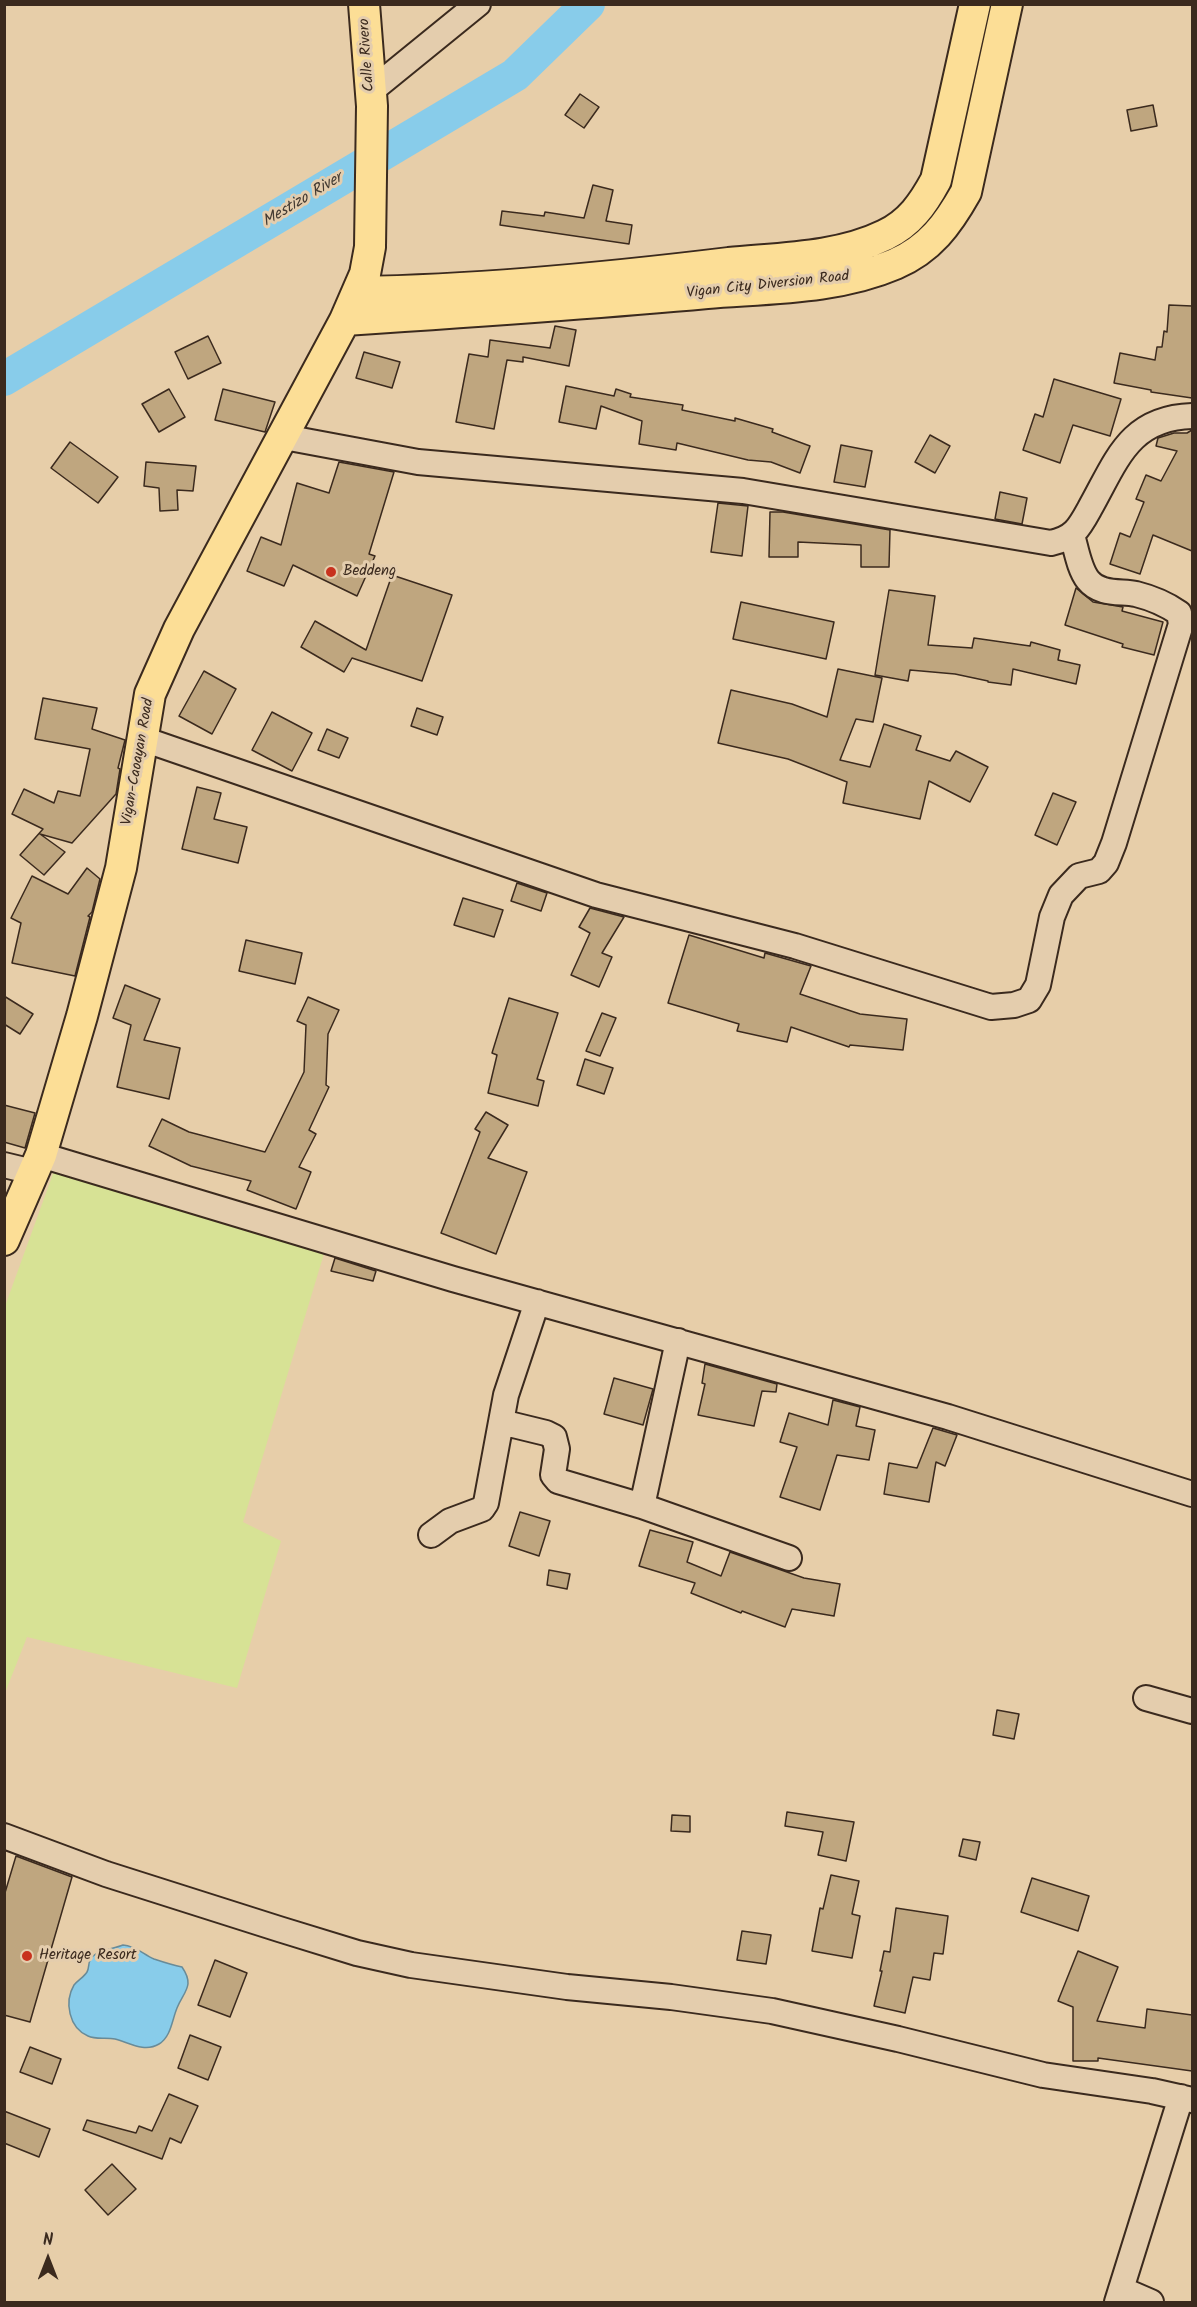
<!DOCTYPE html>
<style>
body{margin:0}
#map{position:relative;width:1197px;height:2307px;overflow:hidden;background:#e7cea9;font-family:Kalam,sans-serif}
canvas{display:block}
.frame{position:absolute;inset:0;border:6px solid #3b2a1e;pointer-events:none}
.north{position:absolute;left:18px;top:2229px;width:60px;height:60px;-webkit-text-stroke:4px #e4cdad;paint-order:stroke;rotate:0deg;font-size:16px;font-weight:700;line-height:24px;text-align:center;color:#3b2a1e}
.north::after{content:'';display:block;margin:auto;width:21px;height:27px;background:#3b2a1e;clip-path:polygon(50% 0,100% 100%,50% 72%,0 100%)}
</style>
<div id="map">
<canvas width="1197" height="2307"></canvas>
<div class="frame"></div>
<div class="north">N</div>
</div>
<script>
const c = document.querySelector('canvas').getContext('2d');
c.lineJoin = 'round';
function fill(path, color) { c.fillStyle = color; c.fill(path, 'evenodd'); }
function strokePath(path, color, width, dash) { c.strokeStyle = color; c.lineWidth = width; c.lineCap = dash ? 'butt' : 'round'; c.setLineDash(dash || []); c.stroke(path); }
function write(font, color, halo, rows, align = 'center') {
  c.font = font + ' Kalam,sans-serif'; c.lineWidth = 6; c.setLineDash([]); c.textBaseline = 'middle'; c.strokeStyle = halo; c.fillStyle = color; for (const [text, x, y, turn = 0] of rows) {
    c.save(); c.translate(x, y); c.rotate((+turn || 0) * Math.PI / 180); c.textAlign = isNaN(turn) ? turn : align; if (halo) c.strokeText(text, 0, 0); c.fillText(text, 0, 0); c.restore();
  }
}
fill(new Path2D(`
 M54,1171L326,1247L243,1522L281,1541L237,1688L27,1637L5,1693L4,1309Z`), '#d7e295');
const water = new Path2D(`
 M123,1945C136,1946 143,1954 154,1959C163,1962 172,1965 182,1967C195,1986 184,1991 177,2008C172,2020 171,2037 159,2044C144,2053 128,2042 115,2039C106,2037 96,2040 88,2036C69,2028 64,2002 74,1985C78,1980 84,1977 87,1972C90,1967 87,1961 93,1956C101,1950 113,1949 123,1945Z`);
fill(water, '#88ccea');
strokePath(water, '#698b98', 1.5);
strokePath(new Path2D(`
 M4,379L515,75L588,4`), '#88ccea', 34);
const building = new Path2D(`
 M580,94L599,107L584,128L565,115Z
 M1153,105L1157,126L1131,131L1127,110Z
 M593,185L613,190L606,221L632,225L629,244L500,225L502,211L544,216L545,212L584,218Z
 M1169,305L1192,306V398L1151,392V390L1114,383L1120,353L1155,360L1157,347H1162L1164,331L1167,332Z
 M555,326L576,330L569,366L523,357V362L507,360L494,429L456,422L469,354L488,357L490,340L550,348Z
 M208,336L221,363L188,379L175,352Z
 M364,352L400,362L392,388L356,378Z
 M1054,379L1121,399L1110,436L1073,425L1060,463L1023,450L1035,414L1043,417Z
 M566,386L614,396L616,389L631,394L630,397L683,405L682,410L735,421V418L773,429L772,432L810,446L800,473L771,462L748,460L677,443L676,450L639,444L642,421L601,406L596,429L559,422Z
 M169,389L185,417L159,432L142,404Z
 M223,389L275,402L265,432L215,420Z
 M1192,430V551L1153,535L1140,574L1110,564L1120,533L1130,537L1144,502L1136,499L1146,475L1161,481L1177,451L1156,446L1158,438L1174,433H1187Z
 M930,435L950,446L935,473L915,462Z
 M70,442L118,477L98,503L51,468Z
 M841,445L872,451L865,487L834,482Z
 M146,462L196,466L193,491L177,490L178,510L160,511L159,488L144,486Z
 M339,462L394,472L369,554L375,556L357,596L293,565L284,586L247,571L261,537L281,545L297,483L329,493Z
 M1000,492L1027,498L1022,524L995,519Z
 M718,503L748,506L742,556L711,552Z
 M770,512H783L890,530L889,567H861V545L798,542V557H769Z
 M392,575L452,595L422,681L352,658L344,672L301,647L315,621L366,650Z
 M1076,588L1093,602L1123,607L1122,611L1163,622L1154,655L1122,647L1123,644L1065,625Z
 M889,590L935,596L928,645L972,648L974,638L1030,646L1031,642L1060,650L1058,660L1080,665L1076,684L1013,669L1011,685L988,682V681L955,674L910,670L908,681L875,675Z
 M741,602L834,622L826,659L733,639Z
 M838,669L882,678L873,722L856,719L840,760L870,767L884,724L921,736L916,750L950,761L956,751L988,767L970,802L929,781L920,819L843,803L847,782L788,759L718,743L731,690L792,704L827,717Z
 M204,671L236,689L212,734L179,716Z
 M43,698L97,708L92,729L125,740L118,768L120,769L116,794L72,843L40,834L65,852L44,875L20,855L43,829L12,814L24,789L54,803L58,791L80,796L90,749L35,739Z
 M417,708L443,717L437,735L411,726Z
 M272,712L312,733L292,771L252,750Z
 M327,729L348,738L339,758L318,750Z
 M197,787L221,793L214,819L247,827L238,863L182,849Z
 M1053,793L1076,802L1057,845L1035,835Z
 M87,868L100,879L92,912L88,916L90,917L75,976L12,963L21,923L11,918L32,876L68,894Z
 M517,883L547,893L541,911L511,901Z
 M463,898L503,910L494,937L454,925Z
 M590,908L624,917L602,953L612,957L599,987L571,975L590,933L579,927Z
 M689,935L764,958L765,953L811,966L800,994L860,1014L907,1019L903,1050L850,1045L849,1047L791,1027L787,1042L737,1031L739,1024L668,1003Z
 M246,940L302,953L295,984L239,971Z
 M125,985L160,999L144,1040L180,1048L169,1099L117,1087L131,1025L113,1018Z
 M4,996L33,1014L20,1034L4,1024Z
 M308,997L339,1010L328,1034L326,1085L329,1087L309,1130L316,1134L299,1167L311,1172L296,1209L247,1190L251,1181L191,1166L149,1146L162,1119L189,1132L265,1152L304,1072L306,1025L297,1021Z
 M509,998L558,1013L537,1079L544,1081L538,1106L488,1093L497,1055L492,1053Z
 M602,1013L616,1018L600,1056L586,1051Z
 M585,1059L613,1068L604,1094L577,1085Z
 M4,1105L35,1113L25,1148L4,1142Z
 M486,1112L508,1125L488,1158L527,1172L496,1254L441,1233L480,1132L475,1129Z
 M335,1258L376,1271L373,1281L331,1271Z
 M705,1364L777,1384L776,1392L762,1391L754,1426L698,1415L705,1384L702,1383Z
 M614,1378L653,1389L643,1425L604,1414Z
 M833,1400L860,1407L856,1426L875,1430L869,1460L837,1455L820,1510L780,1497L797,1447L780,1442L789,1413L828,1425Z
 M933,1428L957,1435L945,1466L936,1462L929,1502L884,1494L889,1463L917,1468Z
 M520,1512L550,1521L539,1556L509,1546Z
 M650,1530L693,1542L687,1562L721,1576L730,1552L804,1578L840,1584L834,1616L792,1609L785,1627L742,1611L741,1613L691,1593L695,1583L639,1566Z
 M549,1570L570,1574L567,1589L547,1585Z
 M997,1710L1019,1714L1014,1739L993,1735Z
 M787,1812L854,1822L846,1861L818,1855L823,1832L785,1826Z
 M672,1815L690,1816V1832L671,1831Z
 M963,1839L980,1842L976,1860L959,1856Z
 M16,1856L72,1877L30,2022L4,2015V1896Z
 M831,1875L859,1881L852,1914L860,1916L852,1958L812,1951L820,1908L823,1909Z
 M1032,1878L1089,1896L1078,1931L1021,1912Z
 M896,1908L948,1916L943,1954L934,1953L930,1980L913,1977L905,2013L874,2006L882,1971H880L884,1951L890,1952Z
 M742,1931L771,1935L766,1964L737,1960Z
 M1078,1951L1118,1967L1097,2021L1145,2028L1147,2009L1192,2015V2071L1098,2058V2061H1073V2007L1058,2001Z
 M215,1960L247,1973L230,2017L198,2005Z
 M190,2035L221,2047L208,2080L178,2068Z
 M30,2047L61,2059L52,2084L20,2072Z
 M169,2094L198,2106L181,2143L170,2138L162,2159L83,2130L87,2120L136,2133L139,2126L152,2131Z
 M4,2111L50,2129L39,2157L4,2143Z
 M112,2164L136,2189L108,2215L85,2190Z`);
fill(building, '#bfa67f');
strokePath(building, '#3b2a1e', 1.5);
const minor = new Path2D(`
 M371,91L478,4
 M284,437L418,462L743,491L1051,543C1074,538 1079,528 1090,508C1117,460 1129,418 1192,416
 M143,739L596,895L795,946L991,1007L1014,1005L1029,1000L1038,985L1052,917L1061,895L1079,876L1099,871L1106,863L1114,843L1181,624L1179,613C1166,604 1152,598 1136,594C1120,591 1100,595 1088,580C1079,569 1076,548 1072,535
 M41,1155L453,1279L948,1417L1192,1494
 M4,1165L33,1172
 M537,1302L506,1395L501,1422L546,1433L554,1437L557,1449L553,1475L558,1481L642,1506L789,1558
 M642,1506L678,1341
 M431,1535L450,1521L482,1509L486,1503L501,1422
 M1146,1698L1192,1711
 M4,1836L106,1874L279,1929L357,1953L411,1965L567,1987L671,1997L772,2011L898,2039L1043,2075L1152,2091L1192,2100
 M1121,2289L1151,2302
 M1117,2302L1181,2097`);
const major = new Path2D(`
 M359,292C483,290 606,278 729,263C780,258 838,258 885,235C910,223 923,204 936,180L975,4
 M345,320C466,312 587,304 707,293C770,288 837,289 895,264C930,249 948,224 966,192L1007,4
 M4,1240L41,1155L82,1016L121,868L150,694L179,629L345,320L365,274L370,247L372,106L364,4`);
strokePath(minor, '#3b2a1e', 28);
strokePath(major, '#3b2a1e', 34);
strokePath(minor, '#e4cdad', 24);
strokePath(major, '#fcde96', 30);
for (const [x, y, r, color] of [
 [331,572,6,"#c8321e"],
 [27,1956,6,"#c8321e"]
]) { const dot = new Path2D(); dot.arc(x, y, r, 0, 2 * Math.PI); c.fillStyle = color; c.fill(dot); strokePath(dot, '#e4cdad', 2); }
write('15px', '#3b2a1e', '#e4cdad', [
 ["Calle Rivero",368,55,-94],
 ["Vigan City Diversion Road",768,286,-6],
 ["Vigan-Caoayan Road",139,762,-80]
]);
write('15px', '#3b2a1e', '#e4cdad', [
 ["Beddeng",343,572],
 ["Heritage Resort",39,1956]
], 'left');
write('italic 16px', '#433a32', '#e4cdad', [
 ["Mestizo River",303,201,-31]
]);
</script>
